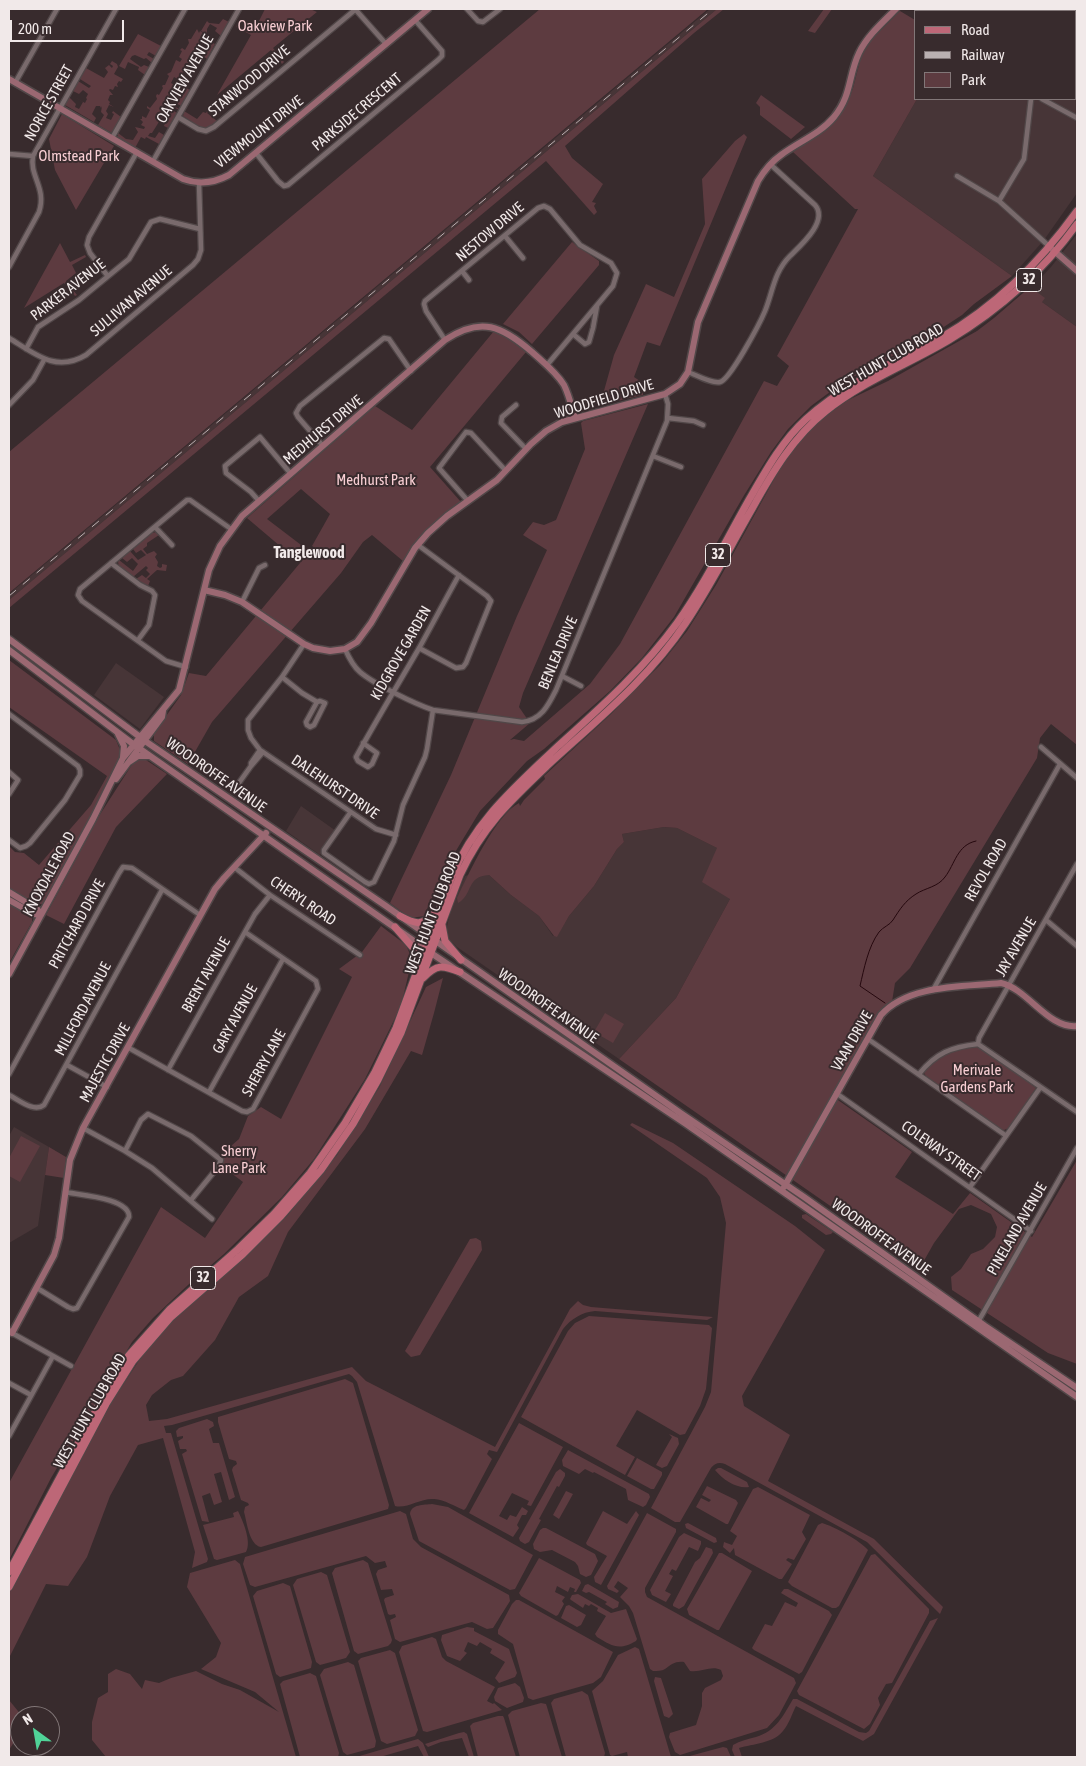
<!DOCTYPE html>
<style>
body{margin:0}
#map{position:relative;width:1086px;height:1766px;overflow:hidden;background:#382b2d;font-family:"Asap Condensed",sans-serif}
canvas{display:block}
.frame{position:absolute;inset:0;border:10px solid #f1e9e9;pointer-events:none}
.legend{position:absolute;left:914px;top:10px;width:162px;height:90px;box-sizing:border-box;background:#382b2d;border:1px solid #827778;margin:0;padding:6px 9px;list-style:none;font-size:15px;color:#f1e9e9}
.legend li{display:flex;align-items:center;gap:10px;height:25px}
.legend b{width:25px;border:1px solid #827778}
.north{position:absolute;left:10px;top:1706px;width:50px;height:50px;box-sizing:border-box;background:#382b2d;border:1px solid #827778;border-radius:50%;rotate:328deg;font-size:14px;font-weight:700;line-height:20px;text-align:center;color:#f1e9e9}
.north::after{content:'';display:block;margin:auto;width:18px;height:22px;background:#50d398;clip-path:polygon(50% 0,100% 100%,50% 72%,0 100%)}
.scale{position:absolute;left:10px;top:20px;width:114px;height:22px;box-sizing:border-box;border:2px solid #f1e9e9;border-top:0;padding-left:6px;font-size:15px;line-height:18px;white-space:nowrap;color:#f1e9e9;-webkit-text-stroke:4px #382b2d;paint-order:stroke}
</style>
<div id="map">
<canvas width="1086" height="1766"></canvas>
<div class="frame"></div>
<ul class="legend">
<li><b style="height:6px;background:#bd6777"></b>Road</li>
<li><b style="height:6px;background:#bab0b1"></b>Railway</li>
<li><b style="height:14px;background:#5d3b40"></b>Park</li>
</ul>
<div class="north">N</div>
<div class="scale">200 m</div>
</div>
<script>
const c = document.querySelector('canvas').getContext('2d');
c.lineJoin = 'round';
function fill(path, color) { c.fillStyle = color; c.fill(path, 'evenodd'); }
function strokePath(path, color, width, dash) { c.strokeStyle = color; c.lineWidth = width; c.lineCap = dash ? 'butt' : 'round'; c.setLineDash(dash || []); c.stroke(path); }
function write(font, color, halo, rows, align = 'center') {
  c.font = font + ' "Asap Condensed",sans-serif'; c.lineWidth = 4; c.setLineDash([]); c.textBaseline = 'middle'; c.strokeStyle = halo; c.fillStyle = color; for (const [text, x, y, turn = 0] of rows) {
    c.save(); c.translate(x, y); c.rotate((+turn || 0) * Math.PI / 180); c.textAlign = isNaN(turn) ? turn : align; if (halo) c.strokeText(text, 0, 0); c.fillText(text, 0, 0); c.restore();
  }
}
fill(new Path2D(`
 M710,9H717L9,600V594Z
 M966,9H1077V193L1044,240L1012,276L873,176L917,99H1075V11H965Z
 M1077,234V327L1042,302L1031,288L1051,267Z
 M116,663L164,697L140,729L94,695Z
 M301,806L336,831L320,855L286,831Z
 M664,827L677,828L717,848L730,899L676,998L619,1059L457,947L445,936L451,908L465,876L482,871L481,875H489L511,895L539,916L553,936H557L569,916L594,886L617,849L624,842L622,834Z
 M14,1127L49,1147L38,1226L9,1243V1136Z`), '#473537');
fill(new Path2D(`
 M265,9H310L317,12L273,48L284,62L282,64L271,50L217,95L251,35L236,27L237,24L253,33Z
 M540,9H708L9,593V452Z
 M717,9H724L694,33L565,146L572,158L603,184L592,202L596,203L594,206L597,212L594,215L546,161L9,608V600Z
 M824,9H832L815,33L808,31Z
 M900,11L915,20V99H917L873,176L1012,276L974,304L962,315L930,336L842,383L811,406L788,429L771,452L743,497L674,617L642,658L610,691L544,749L527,761L480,811L454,854L435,893L429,903L425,916L410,918L390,903L451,775L517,616L547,550L523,535L533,522L544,525L556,520L585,449L581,423L583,421L648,404L523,693L519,707L530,723L510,740L514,739L524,741L590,684L620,644L764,381L777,386L789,366L777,356L858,209H855L793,152L827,128L838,118L847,104L853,88L861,57L870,41Z
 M223,19L229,22L221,36L215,31L217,28L210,24L207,29V34L201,31L207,21L209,23L219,24Z
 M197,29L199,33L200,31L205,34L199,43L207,48L211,42L215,44L207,59L203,56L204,51L198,48L189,68L193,70L192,72L186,69L182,74L183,76L181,81L174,77L171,83L178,87L177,91L181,93L186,88L190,90L181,106L176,103L179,96L174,94L169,96V103L179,109V110L168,104L164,113L168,116L172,110L177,113L168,128L164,126L166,119L162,117L152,133H150L148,136L155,138L159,132L164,135L159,144L146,137L145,139L141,137L135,148L120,138H118V133L126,139L133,140L138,132L135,127L144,129L145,127L141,125L143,122L140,119H142V116L146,118L150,110L147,108V106L150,108L157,99L156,96L157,94L159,95L163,88L162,86L163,85H165L169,76L167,74L171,72L176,60L180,62L182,59L179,57L182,51L180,50L182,48L185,50L189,43L188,39H191Z
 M138,34L161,46L156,56L149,52L147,55L154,59L152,63L146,58L144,59L135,55L132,56L130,59L141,67L144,65L149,67L145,75L138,70L139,67L128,62L125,69L119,66Z
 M112,61L117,64L118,67L114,74L123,79L121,82L119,81L117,84L118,87L115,86L113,90L110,89L109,90L113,95H110L108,100L110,102L109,104L114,107L109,105L106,111L108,114L106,118L111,120L114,114L112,113L113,111L121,117L112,133L98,125L104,115L101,112L102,106L101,108L100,106H96L92,114L96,118L94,122L65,105L69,97L76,104L75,107L79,109L83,102L71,95L85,103L87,99L86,98L88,94L83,90L79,94L73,91L78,81L89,88L91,86L80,79L86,68L104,78L108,72L105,68L109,65L112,68L113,66L110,64Z
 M761,95L805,127L791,139L760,115V107L756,103Z
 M212,102L215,105L207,113L217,121L210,127L203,129L183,116L184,111L197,119L203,112L206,113Z
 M62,114L114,146L76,210L55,170L49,139Z
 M744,134L747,137L660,346L647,342L634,377L643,383V395L600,405L614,355L646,284L674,297L705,224L702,179L735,141Z
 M572,242L599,261V265L532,344L519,332L503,324Z
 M60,243L70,262L85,255L86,257L72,265L76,273L66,281L77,295L75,296L64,283L24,308Z
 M1030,287L1045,298L1042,302L1077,327V745L1051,724L1040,738L1037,758L910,968L895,983L891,1008L835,1098L912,1152L895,1177L953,1214L970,1193L1032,1237L1077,1160V1364L1048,1353L952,1290L951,1277L961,1269L971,1254L983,1249L995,1237L997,1227L991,1214L971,1205L959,1209L934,1243L921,1266L917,1267L913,1263L912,1258L903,1251L885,1244L619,1059L676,998L730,899L702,882L717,848L677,828L664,827L622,834L624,842L617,849L594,886L569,916L557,937L554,936L539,916L511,895L489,875C466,876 473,895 458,903L457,898C468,875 496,814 519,803L520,806L524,800L545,779L544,776L611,714L660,665L687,631L716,585L783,463L799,443L819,421L846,401L888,381L977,331L994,318Z
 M494,331L504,335L526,352L430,467L461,502C436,520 421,535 403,561L372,535L363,542L341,573L212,722L188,764L154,741V733L181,695L189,673L206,676L300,563L247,518L375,406L412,430ZM301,489L330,514L312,546L315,548L309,551L267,519Z
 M156,532L159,535L147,543V546L143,549L147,554L154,551L157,554L155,557L158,562L157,566L160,568L162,567V564L167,565L166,571L157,570L147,579L150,581L148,586L136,579L142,575L146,578L150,574L146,570L148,568L146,566L133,577L119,567L118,562L119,560L133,571L138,564L132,558L127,562L122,558L130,551L138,560L146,555L141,550L136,553L133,549L152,533Z
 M9,660L116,740L120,750V757L101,794L99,800L43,904H36L9,888V846L15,852L24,853L39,865L91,805L107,776L9,707Z
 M139,759L146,760L167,774L116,827L64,924L46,915L99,816L133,763Z
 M9,904L32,917V922L9,963Z
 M381,926L406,945L412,959L401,1006L365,1079L314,1159L282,1197L224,1254L188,1285L153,1318L132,1342L51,1478L9,1560V1483L161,1207L205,1238L243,1182L223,1167V1153L239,1139L248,1116L261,1107L281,1119L352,977L339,969L362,952Z
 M443,978L434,1013L422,1055L411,1051L365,1129L288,1232L268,1276L239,1297L215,1340L183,1376L171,1380L152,1395L146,1405L149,1421L167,1419L352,1367L366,1381L495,1447L570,1309L578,1301L583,1305L591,1307L713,1317L707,1320L595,1311C582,1312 571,1319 563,1329L497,1452L489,1450L487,1454L492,1459L466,1508L464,1510C454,1506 445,1500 434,1499C420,1498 407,1509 395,1506L357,1382L352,1376L349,1374L172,1425L164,1426L166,1433H171L208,1559L207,1562L192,1568L195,1552L163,1438L138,1445L110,1496L87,1557L68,1586L46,1584L9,1658V1593L111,1403L144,1353L164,1329L204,1291L241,1259L286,1217L337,1155L380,1086L426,987Z
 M605,1013L624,1024L613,1043L594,1032Z
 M976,1046L982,1047L1036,1088L1009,1128L1004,1130L1000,1129L926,1076L924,1073C931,1054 958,1048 976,1046Z
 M632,1123L673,1143L795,1226L825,1250L742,1396L744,1406L790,1435L768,1481L874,1539L943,1607L940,1614L867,1542L725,1464C719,1462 715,1463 711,1468L680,1522H675L651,1508L705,1407L711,1392L726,1223L720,1197L707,1178L630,1125Z
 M21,1136L40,1146L20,1182L9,1176V1158Z
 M49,1147L66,1157L64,1178L45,1175Z
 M806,1214L833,1232L831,1234L826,1235L802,1218V1215Z
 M476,1238L481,1241L482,1250L420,1355L411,1357L405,1351L470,1239Z
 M589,1316L709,1325L712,1328L706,1389L700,1406L685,1434L680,1435L637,1410L616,1446L635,1457L625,1475L521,1417L568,1331L575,1323Z
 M345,1379L353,1383L389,1505L388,1509L261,1547C249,1545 247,1522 244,1512L245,1507L249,1505L248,1503L241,1500L232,1470L233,1467L237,1464L236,1461L229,1459L218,1422V1417Z
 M207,1419L213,1422L214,1426L209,1429L213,1443H219L235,1497L229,1500L221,1472L214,1474L222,1502L214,1505L210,1493L202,1496L209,1522L202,1521L182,1454L187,1451L186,1449H180L178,1441L183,1438V1436L177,1437L176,1431L179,1428Z
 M519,1423L563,1447L531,1506L527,1505L529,1501L512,1493L499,1516L507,1520L510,1515L516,1517L522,1507L528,1511L526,1515H522L517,1525L519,1528L513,1537L469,1513Z
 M669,1434L678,1438L679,1444L667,1466L662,1468L656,1465L672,1437Z
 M568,1450L649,1494L650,1497L646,1505L643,1507L628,1500L626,1489L594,1472L593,1473L585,1469L579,1474L563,1466L562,1460Z
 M637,1458L662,1472V1475L654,1489H651L627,1476Z
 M718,1468H721L747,1482L749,1487C737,1489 723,1480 715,1470Z
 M560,1469L565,1473V1476L559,1487L557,1486L539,1519L541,1520L529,1542L525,1544L520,1541L519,1538L556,1472Z
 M707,1486L736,1500L738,1503L728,1524H726L696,1507L701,1498L709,1502L711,1500L702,1495Z
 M758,1487L810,1515L802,1532L806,1539L794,1560L788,1558L786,1560L792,1564L782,1579H779L735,1555L734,1548L730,1553L723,1547L724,1542L732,1545L737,1536L730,1531L753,1489Z
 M566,1491L573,1494L559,1519L553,1515Z
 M432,1504L448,1507L533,1555L515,1589L510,1590L419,1541L410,1514C411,1504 424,1505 432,1504Z
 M238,1511C243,1521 252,1542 246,1552L217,1560L214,1559L203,1525L234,1517L233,1513Z
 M400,1511L406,1514L413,1539L421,1547L509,1595L510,1601L493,1628L487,1629L472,1622L400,1642L395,1639L390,1620L396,1617L395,1614L390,1615L388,1614L384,1600L385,1598L394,1595L392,1589L381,1590L376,1574L378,1570L387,1567L385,1561L375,1563L366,1556L255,1587L250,1585L243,1564L245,1557Z
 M603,1511L627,1524L636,1511L639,1515L601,1585L595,1582L594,1577L607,1556L587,1545L586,1543Z
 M647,1513L676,1529V1532L645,1588V1592L647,1597L794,1678L796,1683L779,1715L767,1728L680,1755L675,1752L669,1737L670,1733L696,1725L702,1706V1693L705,1688L721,1680L723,1676L721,1670C711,1665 701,1673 690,1671L684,1662C675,1661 672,1664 665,1669C662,1671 657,1671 653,1671L650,1669L633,1613L629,1606L620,1597L628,1588L618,1581L614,1587L619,1591L617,1593L608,1589L607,1586Z
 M688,1523L716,1538L717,1542L714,1543L686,1528L685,1524Z
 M822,1523C833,1526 861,1541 868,1550L839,1606L836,1608H832L792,1586L788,1582L818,1525Z
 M543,1528H546L595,1554L598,1561L591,1575L586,1577L580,1574L578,1566L575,1562L552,1550L540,1552L534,1549L533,1544L540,1530Z
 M684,1533L701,1541V1544L698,1551L689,1547L676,1571L672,1569L669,1574L673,1576L665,1591L671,1594L666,1602L652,1595L650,1590L679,1537Z
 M706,1547L712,1549L713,1553L684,1606L679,1609L673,1606V1604L695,1562L700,1558Z
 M719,1553H722L752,1571L719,1630H717L689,1615L687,1609Z
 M875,1554L929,1609V1613L892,1683L886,1684L878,1698L880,1705L870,1724L864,1729L799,1695L797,1691L871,1555Z
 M539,1558L580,1580L581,1583L576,1592H574L575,1589L570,1587L568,1592L557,1586L555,1592L565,1597L562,1601L564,1604L558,1615L556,1616L521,1596L519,1593Z
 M235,1560L240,1564L296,1757H106L92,1740V1722L98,1698L108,1692V1674L116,1669L130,1674L142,1689L145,1680L159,1683L171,1678L196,1671L222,1684L240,1690L279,1712L255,1692L201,1669L216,1657L221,1643L187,1587L190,1573Z
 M363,1560L368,1563L392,1640L391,1643L388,1646L358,1654L354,1651L332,1573L335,1568Z
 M321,1572L327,1575L350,1652L346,1658L320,1665L316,1662L293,1585L297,1579Z
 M283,1583L290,1586L312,1662L311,1668L308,1669L280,1677L276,1674L253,1596L257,1591Z
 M588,1584L619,1602L618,1607L613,1609L605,1604L607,1602L589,1592L586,1593L582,1591L585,1585Z
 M784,1589H788L829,1611L832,1615L802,1672L799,1674L754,1650L752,1648L765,1624L772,1626L785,1602L796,1607L798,1603L781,1593Z
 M578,1594L611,1613L626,1609L637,1639L636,1641C619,1651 612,1646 597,1637L595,1634L606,1616L597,1611L598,1608L591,1604L589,1606L585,1604L583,1608L571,1600L570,1599L572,1595Z
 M516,1600H519L613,1652L601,1677L593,1683L533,1700L528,1698L513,1644L498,1634V1630L512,1604Z
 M569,1605L586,1615L581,1625L577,1627L561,1618L566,1606Z
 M938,1618L874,1734L863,1741L796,1706C792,1714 789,1724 783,1731C774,1743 753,1744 739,1748L742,1757H735L732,1750L733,1745C740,1741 748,1739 756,1737C776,1731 783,1716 793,1699H797L859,1732L866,1733L869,1731L930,1621Z
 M467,1627L474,1628V1631L509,1649L517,1673L515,1677L499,1683L495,1678L505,1662L490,1653L492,1649L480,1642L477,1646L468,1642L464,1651L467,1653L460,1661L447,1656L441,1640L442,1635Z
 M432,1637L436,1639L442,1657L446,1661L495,1687L487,1701L493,1704L494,1703L502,1710L427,1732L423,1731L399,1652L402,1646Z
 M635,1647L639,1649L671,1757H627H628L627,1752L612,1756L610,1755L592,1691L603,1681L618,1655Z
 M390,1650L395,1653L418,1730L415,1736L387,1744L381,1741L358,1661L361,1658Z
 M348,1662L354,1665L376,1741L375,1747L373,1748L347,1755L343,1752L320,1675L324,1669Z
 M310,1673L316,1676L339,1753L338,1757H300L280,1684L283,1681Z
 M655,1677L661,1678L673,1714L669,1718L664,1716L654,1681Z
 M515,1683L520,1687L524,1698L523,1702L507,1708L495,1701L494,1697L498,1688Z
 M582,1691L588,1695L605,1753L604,1757H566L551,1703L554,1699Z
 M9,1700L22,1716H20V1733L9,1750Z
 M541,1703L546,1704L547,1707L562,1757H520L508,1715L512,1711Z
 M498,1716H503L504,1718L516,1757H478L470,1726L473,1723Z
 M459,1733L464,1732L467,1734L474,1757H469L462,1738L441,1742L428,1747L425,1744Z
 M418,1739L423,1743L429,1757H424L418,1746L380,1757H356Z
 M723,1747L727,1748L731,1757H686Z`), '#5d3b40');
strokePath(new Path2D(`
 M885,1003L860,986C864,969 868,947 879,932C883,927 890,925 893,920C900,909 905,901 916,894C925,888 938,887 945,877C955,864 957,845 976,841`), '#25080e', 1);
const street = new Path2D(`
 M355,9L386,44
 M467,9L478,21L483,22L500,9
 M1074,11L1075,9
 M1075,19L1077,15
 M15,83L57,9
 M1042,99L1077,118
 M178,117L198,129L206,131L214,127L356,9
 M112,138L185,9
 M256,153L278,181L284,186L288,185L438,60L442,56V51L415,20
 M9,154L33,156
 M153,161L239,9
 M957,176L999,201L1050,247
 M999,201L1024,159L1031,99
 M505,236L523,258
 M9,267L39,212C47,188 29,176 33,156L116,9
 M462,271L469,280
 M107,275L90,253L87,245L89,237L137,152
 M573,334L585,344L589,342L593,328L597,306
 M9,338C35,354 56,373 86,355L193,265L198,259L201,250L199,183
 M445,340L426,311L424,304L425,301L538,208L544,206L550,209L580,245L611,263L617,273L613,286L547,365
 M26,349L38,327L79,300L129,259L151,222L160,219L200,229
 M688,372C696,375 712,384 720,382C730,380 760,323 765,311C773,291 774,272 790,256C800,246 829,221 815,205L770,164
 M9,405L33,380L44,360
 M516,405L502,417L501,423L526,449
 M668,418L694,421L703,425
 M323,446L298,417L296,413L300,406L384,338L389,339L411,371
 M653,456L681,467
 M259,501L251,492L226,473L225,466L260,437L291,474
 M468,501L439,468L466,432L471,433L506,471
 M155,527L172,545
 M418,545L487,596L491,601L466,663L463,667L456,668L419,648
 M111,563L140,585L152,591L155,595L149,625L138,640
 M242,602L259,568L265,565
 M304,644L282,677L248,720V730L251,738L260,750L376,829L396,835
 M345,649C349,658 353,666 360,672C374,684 415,704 433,710L522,722C541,720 548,706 556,690L667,421L668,404L665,394
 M186,667L166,661L82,601L78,595L80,589L187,500H190L231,529
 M562,676L581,686
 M282,677L302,693L317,702L320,701L325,703L314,725L310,727L307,725L306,722L317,702
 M9,714L78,766L80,770V775L65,800L30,843L26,846L20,848L9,840
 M363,743L377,753L372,764L368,767L358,761L356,757C376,721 397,686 418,650C432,625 445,600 459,575
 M1041,747L1077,778
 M260,750L251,763V766L263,752
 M9,772L18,780L9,794
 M236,787L251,766
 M350,813L324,850V853L365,882L369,884L374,882L394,841L403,805L425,757L427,749L433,710
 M234,867L270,895L360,955
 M1046,920L1077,946
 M933,990L1060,764
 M868,1039L1005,1135
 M978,1044L979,1038L1077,864
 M129,1048L242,1111L247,1112L253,1109L318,989L316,981L245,932
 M67,1065L107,1087
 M168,1070L255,914L270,895
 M9,1074L119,873L123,867L132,868L200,915
 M919,1074C936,1053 951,1047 978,1044L1077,1112
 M209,1092L283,959
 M836,1093L1031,1231
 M9,1095C19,1100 34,1113 44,1105L162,890
 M83,1128L125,1151L152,1168L212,1219
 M125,1151L141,1120L148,1114L191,1136L221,1160L218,1167L191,1200
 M970,1187L1040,1088
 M37,1288L68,1307L73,1309L77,1308L129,1217C130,1198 80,1195 65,1192
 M978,1322L1077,1148
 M12,1333L71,1366
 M9,1383L31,1395
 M9,1436L53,1356`);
const secondary = new Path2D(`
 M9,79L183,179C199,185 214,183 229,175L428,9
 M1052,249L1077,271
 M204,590L225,595L242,602L304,644L313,648L330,651L345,649L357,642L371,623L415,548L428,533L447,516L497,480L531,444L546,431L562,422L665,394L680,384L688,372L698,322L758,181C764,171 771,162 781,155C798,142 820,134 834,117C852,95 848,76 859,53C867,36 883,22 896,9
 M9,639L148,743L386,906L679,1112L804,1197L985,1326L1077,1388
 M9,650L133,744L431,953L686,1124L1077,1397
 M118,734L124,746L123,757
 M129,762L138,756H150
 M116,779L162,717L163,711
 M9,892L37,909L41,915
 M9,900L34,914L41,915
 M9,974L93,819L123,758L179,690L209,570L220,546L242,516L445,340C481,316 502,326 532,352C543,362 556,372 564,385C569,395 572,408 575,418
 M784,1187L881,1015C908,984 964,987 1001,983C1028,989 1048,1029 1077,1026
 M9,1331L12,1333L54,1255L59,1238L70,1160L83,1128L215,889L224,878L266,833`);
const primary = new Path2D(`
 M400,916C417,925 421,926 436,912
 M442,925L445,941L461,960
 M395,927L414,949L417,967
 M423,978C437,964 442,965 460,972
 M9,1572L109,1386L129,1355L170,1309L238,1249L274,1214L310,1173L345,1123L375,1072L396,1028L452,876C475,821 515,787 557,747C600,708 643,670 677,623C705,584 726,540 750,498C766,470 782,441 806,419C846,383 895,362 942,337C996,306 1041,261 1077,211
 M9,1587L106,1404L133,1361L171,1317L243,1254L281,1216L321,1170L353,1124L378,1080L401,1033L460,875C482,827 511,800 548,765C596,721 649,678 685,624C710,587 730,547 752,509C772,473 793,437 826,411C863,381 909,364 949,340C999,310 1043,271 1077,224`);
strokePath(street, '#514748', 7);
strokePath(secondary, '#514748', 9);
strokePath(primary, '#514748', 9);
strokePath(street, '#796a6c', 4.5);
strokePath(secondary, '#9b6872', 6);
strokePath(primary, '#bd6777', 7);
strokePath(new Path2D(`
 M9,596L713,9`), '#bab0b1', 1, [9, 9]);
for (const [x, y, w] of [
 [1029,280,25],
 [718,555,25],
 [203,1278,25]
]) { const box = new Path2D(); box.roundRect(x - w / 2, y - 11.5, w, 23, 4); c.fillStyle = '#382b2d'; c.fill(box); strokePath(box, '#f1e9e9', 1); }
write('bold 14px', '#f1e9e9', null, [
 ["32",1029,280],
 ["32",718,555],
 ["32",203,1278]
]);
write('15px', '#f8ced3', '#382b2d', [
 ["Oakview Park",275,26],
 ["Olmstead Park",79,156],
 ["Medhurst Park",376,480],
 ["Merivale",977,1070],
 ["Gardens Park",977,1087],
 ["Sherry",239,1151],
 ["Lane Park",239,1168]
]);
write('15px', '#f1e9e9', '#382b2d', [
 ["OAKVIEW AVENUE",185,79,-60],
 ["STANWOOD DRIVE",249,81,-40],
 ["NORICE STREET",49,103,-61],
 ["PARKSIDE CRESCENT",357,112,-40],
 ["VIEWMOUNT DRIVE",259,132,-38],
 ["NESTOW DRIVE",490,232,-40],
 ["PARKER AVENUE",68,290,-38],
 ["SULLIVAN AVENUE",131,301,-40],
 ["WEST HUNT CLUB ROAD",886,360,-30],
 ["WOODFIELD DRIVE",604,399,-17],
 ["MEDHURST DRIVE",323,430,-40],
 ["KIDGROVE GARDEN",401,653,-60],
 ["BENLEA DRIVE",558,653,-67],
 ["WOODROFFE AVENUE",216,775,35],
 ["DALEHURST DRIVE",335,787,34],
 ["REVOL ROAD",986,870,-60],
 ["KNOXDALE ROAD",49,874,-62],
 ["CHERYL ROAD",303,901,34],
 ["WEST HUNT CLUB ROAD",433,913,-69],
 ["PRITCHARD DRIVE",77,924,-61],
 ["JAY AVENUE",1016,947,-60],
 ["BRENT AVENUE",206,975,-61],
 ["WOODROFFE AVENUE",548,1006,35],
 ["MILLFORD AVENUE",83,1009,-62],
 ["GARY AVENUE",235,1019,-61],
 ["VAAN DRIVE",852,1041,-60],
 ["MAJESTIC DRIVE",105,1063,-61],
 ["SHERRY LANE",264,1063,-61],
 ["COLEWAY STREET",941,1151,35],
 ["PINELAND AVENUE",1017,1229,-60],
 ["WOODROFFE AVENUE",881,1237,36],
 ["WEST HUNT CLUB ROAD",90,1411,-60]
]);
write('bold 16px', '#f1e9e9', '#382b2d', [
 ["Tanglewood",309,553]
]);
</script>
